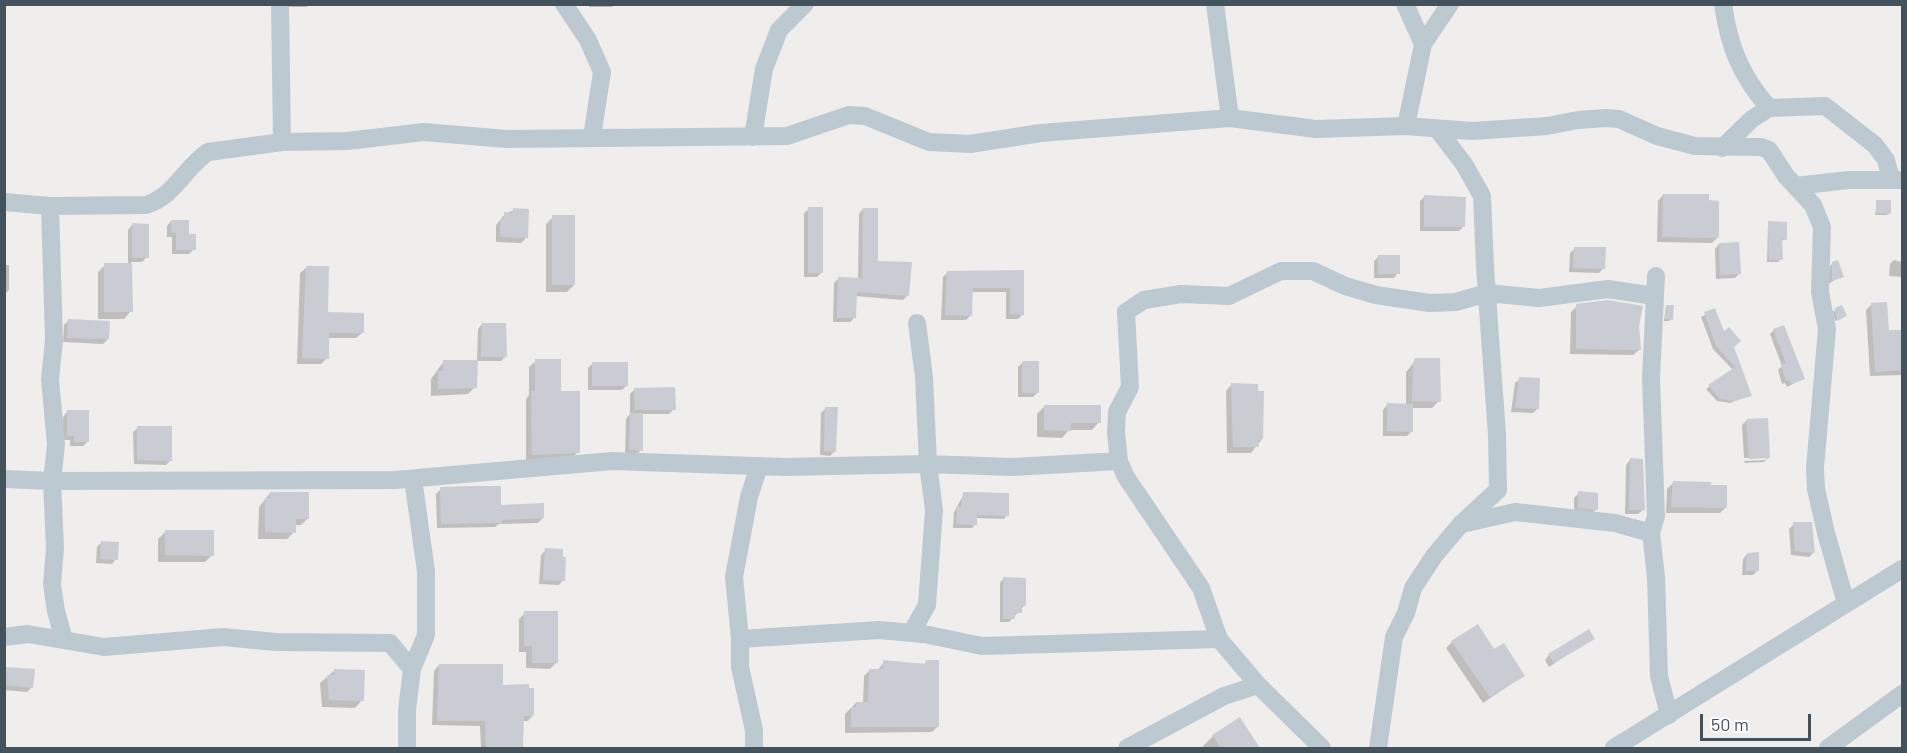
<!DOCTYPE html>
<style>
body{margin:0}
#map{position:relative;width:1907px;height:753px;overflow:hidden;background:#f0eded;font-family:Barlow,sans-serif}
canvas{display:block}
.frame{position:absolute;inset:0;border:6px solid #44525c;pointer-events:none}
.scale{position:absolute;left:1700px;top:714px;width:111px;height:27px;box-sizing:border-box;border:3px solid #44525c;border-top:0;padding-left:8px;font-size:18px;line-height:21px;white-space:nowrap;color:#44525c;-webkit-text-stroke:4px #fff;paint-order:stroke}
</style>
<div id="map">
<canvas width="1907" height="753"></canvas>
<div class="frame"></div>
<div class="scale">50 m</div>
</div>
<script>
const c = document.querySelector('canvas').getContext('2d');
c.lineJoin = 'round';
function fill(path, color) { c.fillStyle = color; c.fill(path, 'evenodd'); }
function strokePath(path, color, width, dash) { c.strokeStyle = color; c.lineWidth = width; c.lineCap = dash ? 'butt' : 'round'; c.setLineDash(dash || []); c.stroke(path); }
fill(new Path2D(`
 M288,4H309L307,7H288Z
 M589,4H615L612,7H589Z
 M1663,195L1718,237L1712,243L1657,242L1658,201Z
 M1425,196L1464,226L1459,231H1420V201Z
 M1877,201L1889,213L1887,215H1875Z
 M809,209L822,272L817,277H804V213Z
 M863,209L876,262L908,295L903,300L855,296V317L850,322H833L834,283L838,279H858L859,214Z
 M514,210L526,238L521,243L496,242V225L505,214Z
 M553,217L574,285L567,292H546V224Z
 M171,221L188,236L194,249L189,254H172V237H167V226Z
 M1768,223L1786,239L1781,241L1779,262H1767Z
 M132,225L147,257L142,262H131V311L124,319H98V272L105,265H128V230Z
 M1719,244L1739,274L1735,278L1716,279L1715,249Z
 M1575,248L1604,268L1599,273L1569,272L1570,253Z
 M1379,256L1398,273L1394,278H1374V261Z
 M1894,260L1902,262V277L1889,276L1890,264Z
 M1833,263L1842,276L1828,284V268Z
 M4,265H9V290L4,295Z
 M306,268L327,314L362,333L356,338H327V358L321,364H297L300,273Z
 M1022,272L1023,314L1018,319H1006V292H972L971,315L966,320H941L943,277L947,273Z
 M1871,305L1888,332L1902,331V375L1870,376L1866,310Z
 M1577,306L1638,326L1639,350L1633,355L1570,354L1571,312Z
 M1666,306L1671,319L1669,321H1664Z
 M1714,310L1723,334L1733,347L1750,395L1730,403L1717,401L1706,389L1733,370L1713,349L1701,317Z
 M1835,310L1844,317L1835,321L1833,312Z
 M68,321L108,339L103,344L63,342L64,325Z
 M482,324L505,357L501,361H477L478,329Z
 M1774,330L1803,379L1787,387L1785,383L1782,384L1778,370L1782,366L1770,334Z
 M1416,360L1439,401L1432,408H1411V432L1407,436H1383V410L1387,405H1406V372Z
 M444,361L475,387L468,394L431,396V379Z
 M536,361L560,392L578,452L572,458L526,461V399L529,395V367Z
 M1022,363L1038,392L1033,397H1018V367Z
 M592,364L627,385L622,390H588V368Z
 M1520,379L1538,408L1533,413L1511,412L1515,383Z
 M1232,384L1262,439L1251,453H1227L1226,391Z
 M635,389L674,409L669,414H642L641,450L636,455L625,454L626,419L630,414V394Z
 M1045,406L1099,422L1092,430H1069L1062,438L1037,437V414Z
 M826,408L835,451L830,456L820,455L821,413Z
 M67,412L88,441L83,446H70V440H63V417Z
 M1747,420L1769,457L1764,462L1745,463L1744,461L1766,460V457L1744,458L1742,425Z
 M138,428L170,461L166,465L134,464L133,432Z
 M1630,460L1643,510L1638,514H1625L1626,465Z
 M1673,483L1710,486L1726,507L1720,513H1666L1667,489Z
 M441,489L500,506L543,518L538,523L499,524L495,527L437,528L436,494Z
 M270,493L308,518L301,525H294V532L287,539H258L259,507Z
 M1579,493L1596,509L1592,514L1574,512V498Z
 M964,494L1007,515L1004,519L976,518V524L972,528H953L954,512Z
 M1794,524L1814,552L1809,557L1791,555L1789,529Z
 M165,532L212,555L205,562H158V539Z
 M102,542L116,559L112,564L96,563L97,547Z
 M546,550L563,580L559,585L539,584L541,555Z
 M1747,554L1758,570L1753,575H1742L1743,559Z
 M1004,578L1025,605L1009,622H1000V583Z
 M525,613L557,662L550,669L526,668V652H519V619Z
 M1593,638L1549,667L1545,660L1549,655Z
 M1452,642L1494,651L1523,676L1483,703L1446,648Z
 M884,662L923,665L926,662L938,726L932,732L845,733V714L856,703H863L864,676L870,670H878Z
 M439,665L502,686L533,715L528,721H522L521,748H481L480,726L432,725L434,671Z
 M7,668L32,687L27,692L4,690Z
 M335,670L362,700L355,708L322,707L320,683Z
 M1239,719L1259,748H1205L1203,746L1213,736Z`), '#0003');
fill(new Path2D(`
 M1663,194H1709V200L1719,201V238L1662,237Z
 M1424,195L1466,197L1465,227H1424Z
 M1876,200H1891V214L1876,213Z
 M808,207H823V273H808Z
 M513,208L529,209L528,238L500,237V219H504V212L513,213Z
 M863,208H878V261L912,262L909,296L857,292L856,318H837L838,277L862,278Z
 M552,215H575V285H552Z
 M171,220H189V234H196V250H176V233L171,232Z
 M1768,221L1787,222V240L1782,239L1783,260H1769Z
 M132,223L149,224V258H132Z
 M1739,242L1741,274L1720,275L1719,243Z
 M1574,247H1606L1605,269L1573,268Z
 M1378,255H1400V274H1378Z
 M1838,260L1844,277L1832,281V262Z
 M104,263H132L133,312H104Z
 M306,266H329L328,312L364,313V333H329V359L302,358Z
 M1024,270V315L1010,314V288H973L972,316L945,315L947,271Z
 M1608,300L1643,306L1639,326L1641,350L1576,349V304Z
 M1887,302L1889,330H1902V370L1875,372L1871,303Z
 M1666,305H1674L1673,320L1665,319Z
 M1842,305L1847,316L1837,321L1835,308Z
 M1715,308L1724,331L1729,327L1741,341L1734,347L1752,396L1734,401L1720,399L1708,385L1735,367L1716,346L1704,312Z
 M68,319L110,321L109,339L67,338Z
 M482,323H506L507,357H481Z
 M1784,325L1805,379L1791,384L1789,380L1786,381L1781,365L1786,363L1773,329Z
 M1415,358H1440L1441,402L1412,401L1413,363Z
 M535,359H561V391H580V453L532,455L531,391H535Z
 M443,360H478L477,388L438,389V371H443Z
 M1022,361H1039V393H1022Z
 M592,362H628V386H592Z
 M1519,377L1540,378L1539,409L1515,408Z
 M1231,383L1258,384V391H1264L1263,439L1258,440L1259,447H1233Z
 M675,387L676,410H635L634,388Z
 M1387,403L1413,404V432L1387,431Z
 M1044,405H1101V423H1071V431L1044,430Z
 M825,407H838L836,452L824,451Z
 M67,410H89V442H74V436H67Z
 M630,413H643V451L629,450Z
 M1768,418L1770,458L1749,459L1746,419Z
 M137,426H172V461L137,460Z
 M1630,458L1643,459L1645,510H1629Z
 M1673,481L1711,482V485H1727V508L1671,507Z
 M475,486H501V505L544,503V518L501,520L502,523L441,524L440,487Z
 M1578,491L1598,493V510L1578,508Z
 M270,492H309V519H296V533L265,532V498H270Z
 M963,492L1009,493V516L977,515V525L956,524L957,506L961,507Z
 M1793,522H1812L1815,553L1795,551Z
 M165,530H214V556L165,555Z
 M101,541L119,542L118,560L100,559Z
 M545,548L563,549V557H566L565,581L543,580Z
 M1759,552V571H1746L1747,553Z
 M1003,577L1026,578V606H1022V613H1015V619H1003Z
 M524,611H558V663H532V646H524Z
 M1478,624L1494,649L1504,643L1525,676L1490,697L1451,641Z
 M1589,629L1595,639L1554,663L1548,654Z
 M883,660L926,664V660H939V727H851V707H856V702H868L869,669H883Z
 M439,664H503V685L529,684V688H534V716H524L523,748H486L485,721H437Z
 M6,667L35,669L33,688L5,685Z
 M334,669L365,670L364,701L329,700L327,675H334Z
 M1240,717L1260,748H1221L1212,735Z`), '#c9cdd3');
strokePath(new Path2D(`
 M280,4L282,142
 M564,4L588,40L602,72L592,137
 M1215,4L1230,118
 M1405,4L1423,44
 M1723,4C1729,47 1741,76 1769,108
 M1406,126L1423,44L1450,4
 M753,137L764,69L779,30L805,4
 M1722,148L1752,119L1769,108L1825,106L1875,145L1886,160L1891,179
 M1795,186L1849,180H1901
 M4,202L50,206L146,205C175,196 184,168 208,152L282,142L347,141L424,132L507,139L787,136L849,115L865,116L929,142L970,144L1041,133L1230,118L1316,129L1406,126L1472,131L1547,126L1578,120L1606,118L1619,119L1657,136L1695,146L1761,147L1769,150L1786,176L1813,205L1822,227L1820,292L1827,329L1815,468L1816,489L1826,533L1846,603
 M50,206L54,340L50,379L56,445L52,481L55,548L52,584L56,611L64,640
 M1656,276L1651,378L1656,516L1651,533L1656,577L1659,676L1669,715
 M4,479L52,481L395,480L612,461L784,467L928,464L1012,467L1119,461
 M1462,524L1515,512L1615,523L1651,533
 M911,633L927,605L934,510L928,464L924,377L917,323
 M4,637L28,634L104,647L223,637L276,642L390,643L412,669
 M740,639L879,630L924,634L982,646L1219,639
 M407,748V710L412,669L426,635V571L413,479
 M754,748V730L740,667V639L734,577L749,497L759,466
 M1127,748L1224,696L1258,685
 M1322,748L1258,685L1219,639L1201,588L1126,477L1119,461L1116,433L1117,412L1130,387L1126,312L1144,300L1181,294L1229,296L1281,271H1313L1345,286L1376,295L1429,303L1456,302L1487,293L1539,298L1608,289L1654,296
 M1378,748L1394,637L1406,613L1413,588L1434,556L1461,524L1498,490L1497,435L1485,267L1482,196L1464,164L1437,129
 M1614,748L1902,569
 M1828,748L1902,694`), '#bdc9d1', 18);
</script>
